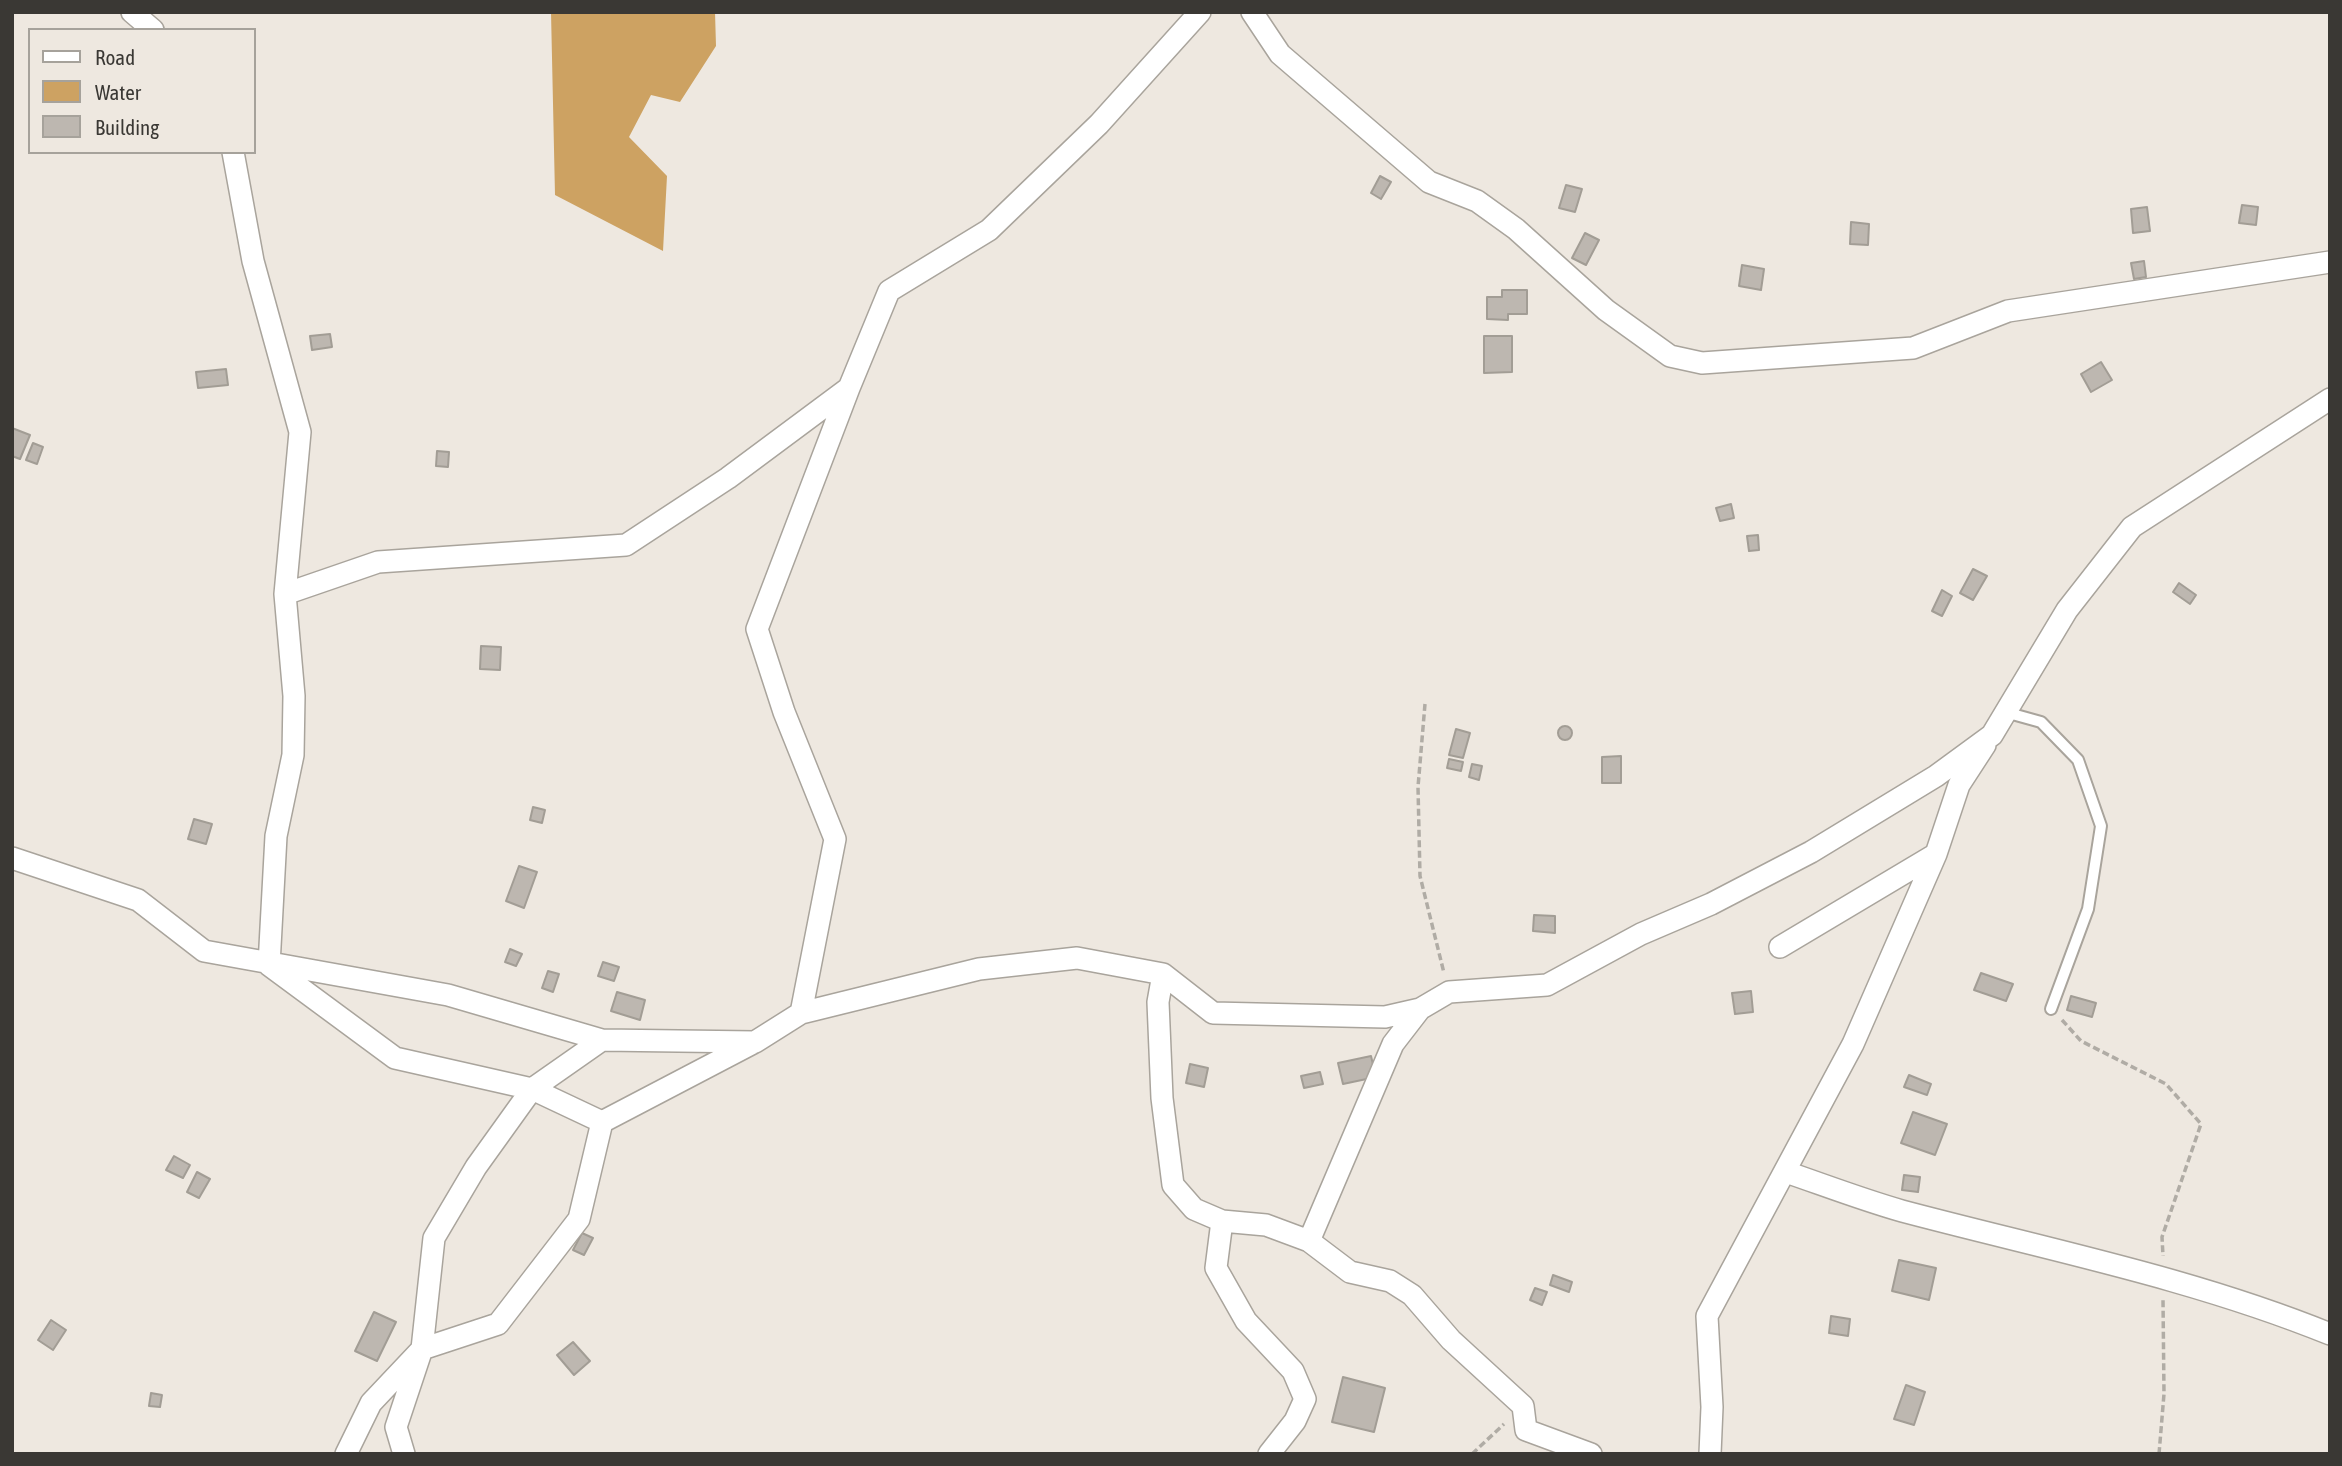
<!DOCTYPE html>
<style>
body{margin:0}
#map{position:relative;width:2342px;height:1466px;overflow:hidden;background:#eee8e0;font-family:"Asap Condensed",sans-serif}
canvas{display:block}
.frame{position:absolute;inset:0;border:14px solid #3a3834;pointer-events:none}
.legend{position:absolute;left:28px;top:28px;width:228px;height:126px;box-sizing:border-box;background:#eee8e0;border:2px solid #a6a29b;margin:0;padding:9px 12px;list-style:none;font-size:21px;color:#3a3834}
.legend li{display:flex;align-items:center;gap:14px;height:35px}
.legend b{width:35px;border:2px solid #a6a29b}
</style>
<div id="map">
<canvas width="2342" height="1466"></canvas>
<div class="frame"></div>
<ul class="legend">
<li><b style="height:9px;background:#fff"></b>Road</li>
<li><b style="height:19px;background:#cda262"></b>Water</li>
<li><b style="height:19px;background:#bdb7b0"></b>Building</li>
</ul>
</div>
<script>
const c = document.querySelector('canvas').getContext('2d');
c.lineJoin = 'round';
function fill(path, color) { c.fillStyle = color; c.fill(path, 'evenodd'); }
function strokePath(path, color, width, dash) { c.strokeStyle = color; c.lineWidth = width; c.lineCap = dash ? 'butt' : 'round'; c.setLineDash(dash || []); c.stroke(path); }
fill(new Path2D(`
 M551,12H715L716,46L680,102L651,95L629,137L667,176L663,251L555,195Z`), '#cda262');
const building = new Path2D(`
 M1380,176L1391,182L1381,199L1371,193Z
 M1566,185L1582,189L1575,212L1559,208Z
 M2242,205L2258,207L2256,225L2239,223Z
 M2147,207L2150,231L2133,233L2131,209Z
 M1851,222L1869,224L1868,245L1850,244Z
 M1585,233L1599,240L1586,265L1572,258Z
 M2144,261L2146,277L2134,279L2131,263Z
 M1742,265L1764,269L1761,290L1739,286Z
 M1502,290H1527V314H1508V320L1487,319V297H1502Z
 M330,334L332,347L312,350L310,336Z
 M1484,336H1512V372L1484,373Z
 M2101,362L2112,380L2091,392L2081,374Z
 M226,369L228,385L198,388L196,372Z
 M12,428L30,435L20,459L12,456Z
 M33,443L43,447L37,464L26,460Z
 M437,451L449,452L448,467L436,466Z
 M1731,504L1734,518L1720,521L1716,508Z
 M1758,535L1759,550L1749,551L1747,536Z
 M1973,569L1987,576L1973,600L1960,593Z
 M2179,583L2196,595L2190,604L2173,592Z
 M1942,590L1952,596L1942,616L1932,611Z
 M481,646L501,647L500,670L480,669Z
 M1558 733a7 7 0 1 1 14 0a7 7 0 1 1-14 0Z
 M1456,729L1470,733L1463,758L1449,755Z
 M1621,756V783H1602V757Z
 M1449,759L1463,762L1461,771L1447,768Z
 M1472,764L1482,766L1479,780L1469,777Z
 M533,807L545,810L542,823L530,820Z
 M194,819L212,824L206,844L188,839Z
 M519,866L537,872L524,908L506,901Z
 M1534,915L1555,916V933L1533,931Z
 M510,949L522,954L516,966L505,962Z
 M603,962L619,967L614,981L598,976Z
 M548,971L559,974L553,992L542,988Z
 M1981,973L2013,984L2006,1001L1974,990Z
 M1751,991L1753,1012L1735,1014L1732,993Z
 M617,992L645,1000L640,1020L611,1011Z
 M2071,996L2096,1003L2092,1017L2067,1010Z
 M1371,1056L1376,1077L1343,1084L1338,1063Z
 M1190,1064L1208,1068L1204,1087L1186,1083Z
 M1320,1072L1323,1084L1304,1088L1301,1076Z
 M1909,1075L1931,1084L1927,1095L1904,1087Z
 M1913,1112L1947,1124L1935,1155L1901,1143Z
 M174,1156L190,1165L183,1178L166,1170Z
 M197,1172L210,1179L199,1198L187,1192Z
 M1904,1175L1920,1177L1918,1192L1902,1190Z
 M582,1233L593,1238L584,1255L573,1250Z
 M1899,1260L1936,1268L1929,1300L1892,1291Z
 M1553,1275L1572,1282L1569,1292L1550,1285Z
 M1535,1288L1547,1292L1542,1305L1530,1300Z
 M374,1312L396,1322L377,1361L355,1351Z
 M1831,1316L1850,1319L1848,1336L1829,1333Z
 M51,1320L66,1330L53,1350L38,1340Z
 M573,1342L590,1361L574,1375L557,1355Z
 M1343,1377L1385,1388L1374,1432L1332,1422Z
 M1906,1385L1925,1392L1914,1425L1894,1419Z
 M151,1393L162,1395L160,1407L149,1406Z`);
fill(building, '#bdb7b0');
strokePath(building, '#a29d95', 2);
const lane = new Path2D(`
 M2005,712L2041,722L2078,760L2101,826L2088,909L2051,1009`);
const street = new Path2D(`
 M132,12L153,30
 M1252,12L1280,54L1429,182L1477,201L1516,229L1606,310L1670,356L1702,363L1913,348L2008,311L2330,262
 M233,152L253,261L300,432L285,594L294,696L293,755L276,836L269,965L395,1058L532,1089L602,1122
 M285,594L378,562L626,545L728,478L849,388
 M12,858L138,900L204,951L448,995L602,1040L755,1042L801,1013L979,969L1077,958L1163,974L1213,1013L1385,1017L1420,1009L1449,992L1547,985L1641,934L1711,904L1811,852L1936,776L1992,735L2067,610L2132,527L2330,399
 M1780,947L1936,854L1959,785L1985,745
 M1163,974L1158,1002L1162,1098L1173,1185L1194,1209L1222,1221L1266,1225L1309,1241L1393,1044L1420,1009
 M801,1013L835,839L784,712L757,629L849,388L889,291L989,230L1099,124L1200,12
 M1786,1172C1824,1185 1863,1200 1902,1211C2045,1249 2192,1278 2330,1334
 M1222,1221L1216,1268L1246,1321L1293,1371L1305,1399L1295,1421L1269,1454
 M1309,1241L1350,1272L1390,1281L1412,1295L1451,1340L1523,1406L1526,1430L1591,1454
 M346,1454L371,1403L422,1349L434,1238L476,1167L532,1089L602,1040
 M404,1454L396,1427L422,1349L498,1324L579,1219L602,1122L753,1043
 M1710,1454L1712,1407L1707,1316L1853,1044L1936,854`);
strokePath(lane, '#a9a49c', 14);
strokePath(street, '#a9a49c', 24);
strokePath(new Path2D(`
 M1425,704L1418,787L1420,876L1444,973
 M2062,1020L2081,1041L2166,1084L2201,1124L2162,1237L2163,1256
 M1472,1454L1504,1424
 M2159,1454L2164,1394L2163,1299`), '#b0aca5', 3.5, [7, 3.5]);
strokePath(lane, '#fff', 10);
strokePath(street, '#fff', 21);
</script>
